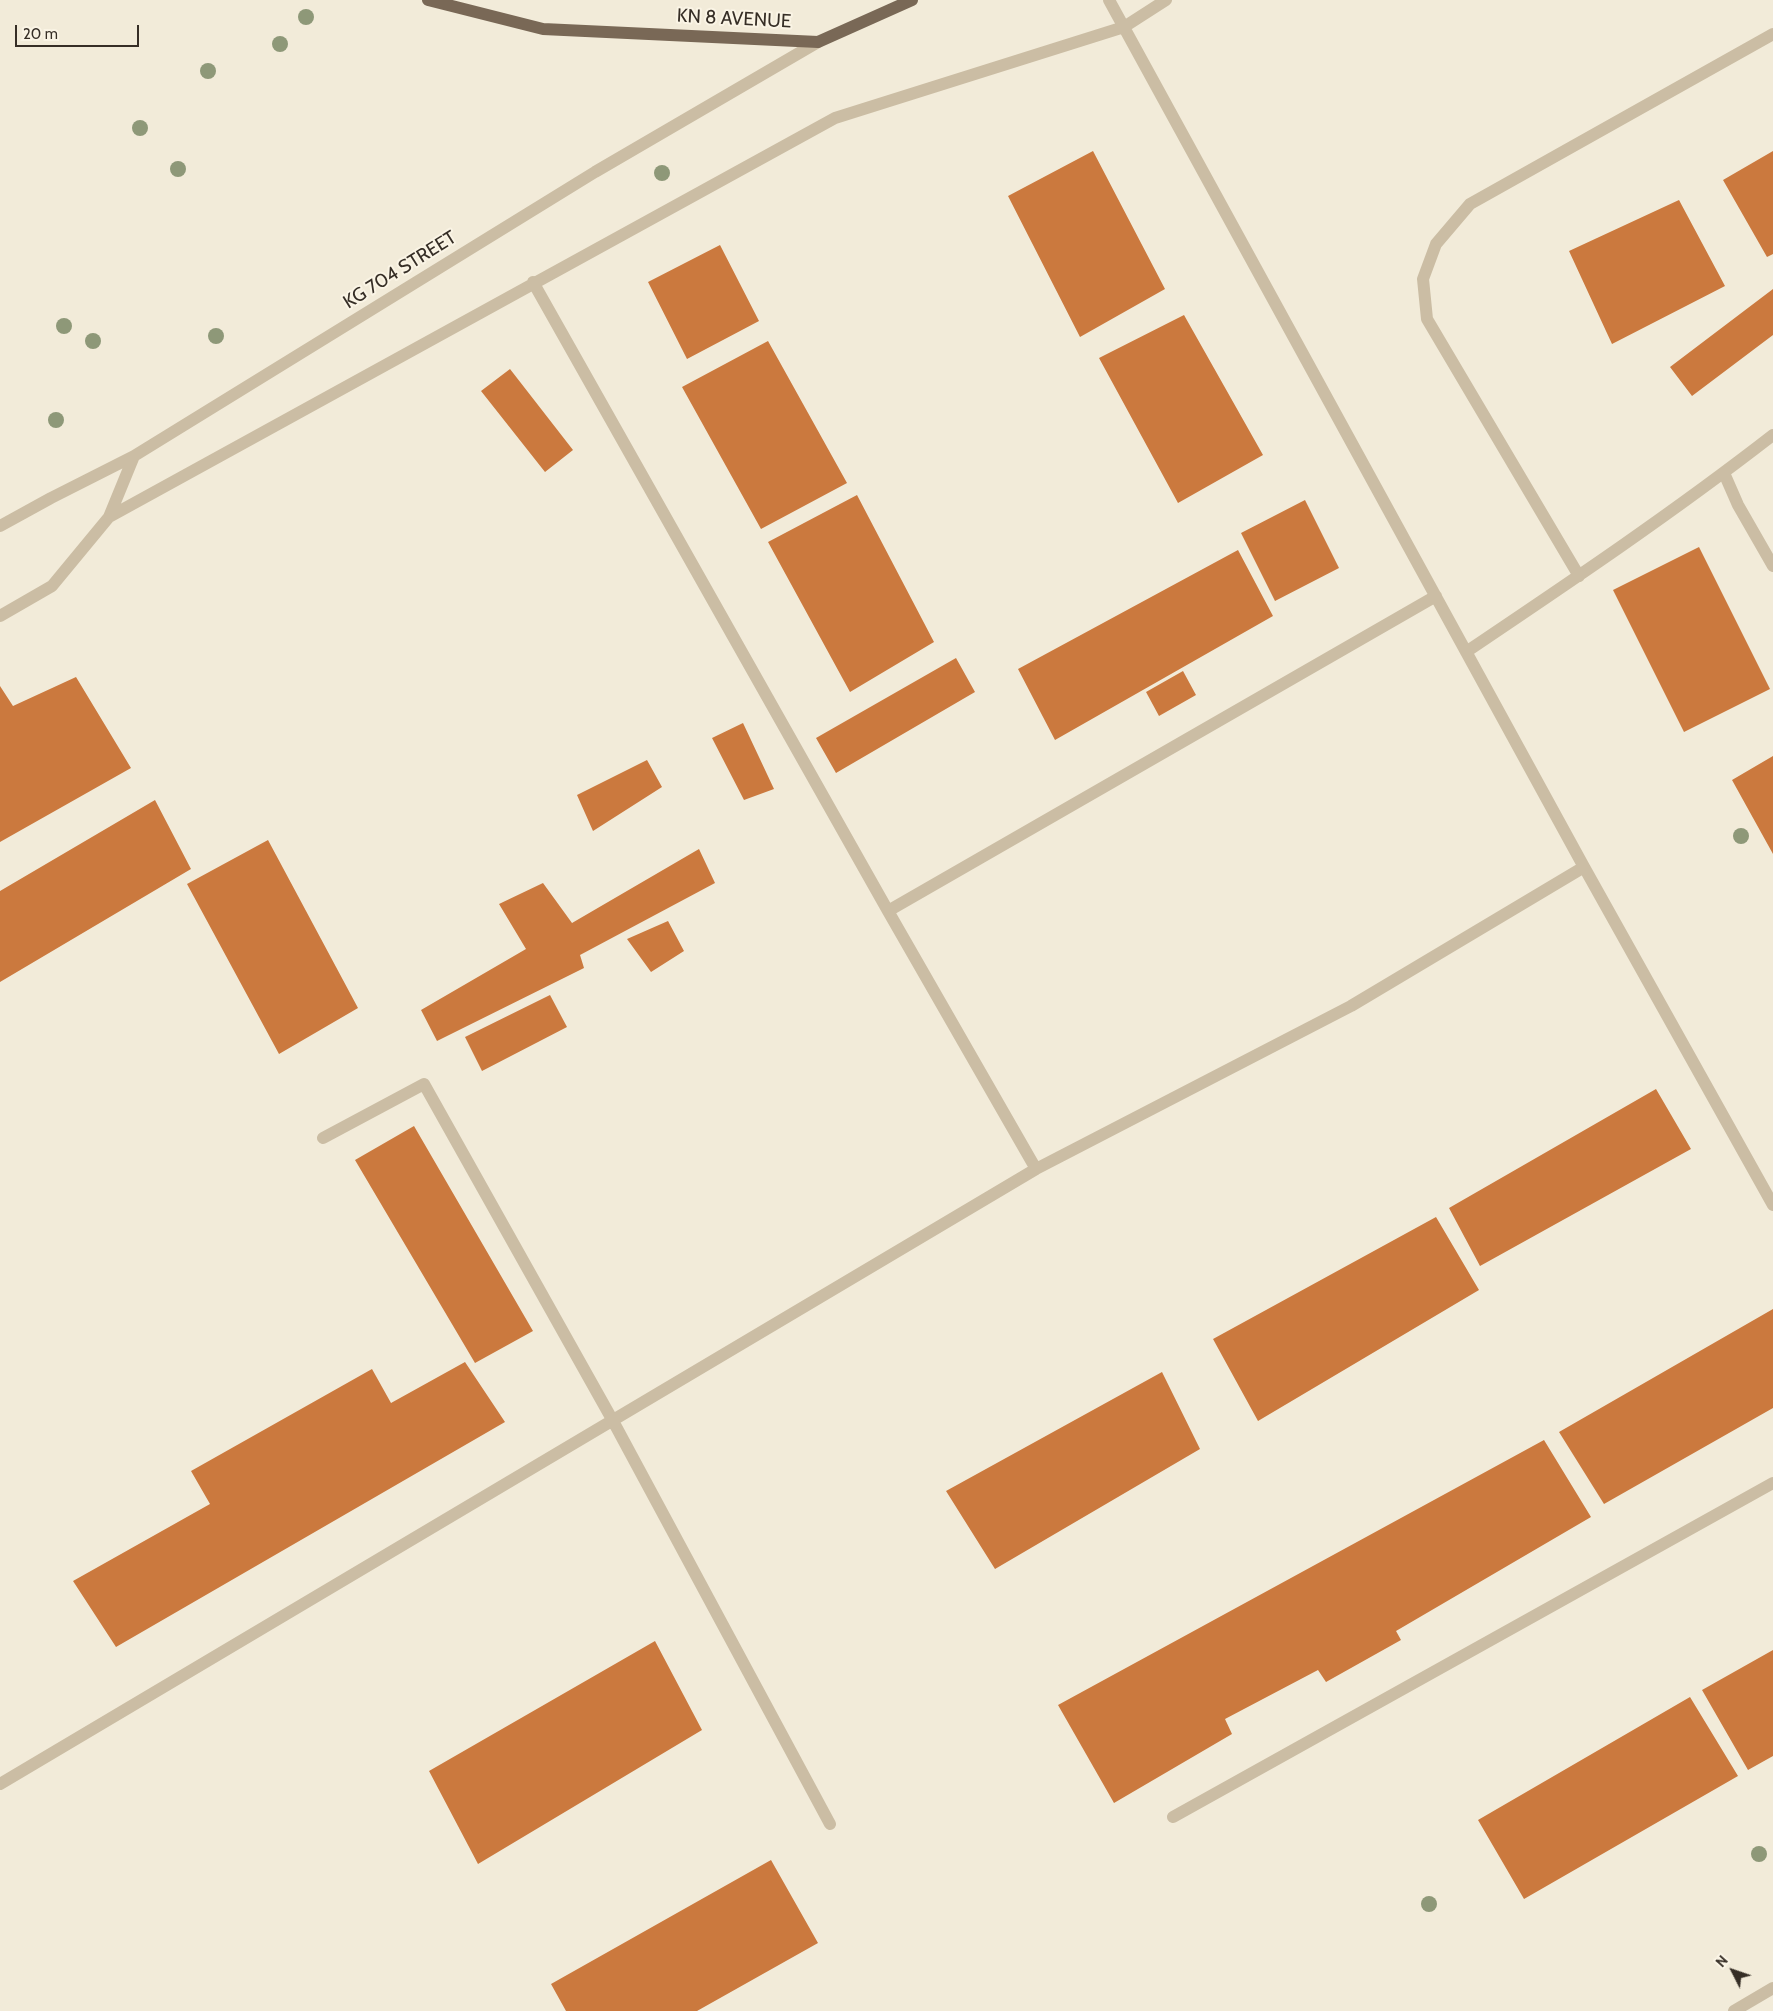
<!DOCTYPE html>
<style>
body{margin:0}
#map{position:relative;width:1773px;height:2011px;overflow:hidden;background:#f2ebd9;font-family:Cabin,sans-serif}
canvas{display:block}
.north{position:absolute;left:1708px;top:1946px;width:50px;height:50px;-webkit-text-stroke:4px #faf4e5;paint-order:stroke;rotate:311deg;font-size:14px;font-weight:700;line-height:20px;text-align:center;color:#362e26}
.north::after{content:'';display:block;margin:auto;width:18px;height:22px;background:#362e26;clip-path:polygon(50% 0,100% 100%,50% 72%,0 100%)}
.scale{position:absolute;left:15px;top:25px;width:124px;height:22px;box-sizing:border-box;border:2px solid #362e26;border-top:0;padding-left:6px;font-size:15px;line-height:18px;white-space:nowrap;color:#362e26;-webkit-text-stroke:4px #faf4e5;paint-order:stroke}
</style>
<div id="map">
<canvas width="1773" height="2011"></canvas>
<div class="north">N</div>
<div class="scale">20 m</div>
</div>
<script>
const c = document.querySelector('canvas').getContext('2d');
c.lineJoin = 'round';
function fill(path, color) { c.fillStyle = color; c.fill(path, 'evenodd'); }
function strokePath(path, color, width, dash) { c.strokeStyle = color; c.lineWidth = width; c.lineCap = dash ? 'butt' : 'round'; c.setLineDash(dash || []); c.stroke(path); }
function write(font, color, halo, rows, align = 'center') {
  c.font = font + ' Cabin,sans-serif'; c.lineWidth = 4; c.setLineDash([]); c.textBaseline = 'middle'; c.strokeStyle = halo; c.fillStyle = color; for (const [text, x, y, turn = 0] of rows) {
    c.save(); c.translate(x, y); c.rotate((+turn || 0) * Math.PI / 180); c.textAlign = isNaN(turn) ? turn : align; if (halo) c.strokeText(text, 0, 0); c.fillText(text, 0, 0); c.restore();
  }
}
fill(new Path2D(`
 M1093,151L1165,289L1080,337L1008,196Z
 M1773,151V254L1767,257L1723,180Z
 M1679,200L1725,286L1612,344L1569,251Z
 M720,245L759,321L687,359L648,282Z
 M1773,289V335L1692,396L1670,367Z
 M1184,315L1263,455L1178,503L1099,358Z
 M768,341L847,483L761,529L682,387Z
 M510,369L573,450L545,472L481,391Z
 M857,495L934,642L850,692L768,542Z
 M1305,500L1339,568L1275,601L1241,533Z
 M1699,547L1770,689L1684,732L1613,590Z
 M1238,550L1273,616L1055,740L1018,669Z
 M956,658L975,692L836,773L816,738Z
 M1183,671L1196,695L1159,716L1146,692Z
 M76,677L131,768L0,842V686L13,706Z
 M743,723L774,789L744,800L712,738Z
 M1773,756V854L1732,780Z
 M647,760L662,787L593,831L577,795Z
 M155,800L191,869L0,982V891Z
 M268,840L358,1008L279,1054L187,884Z
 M699,849L715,883L580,955L584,968L437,1041L421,1010L526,949L499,904L543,883L572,923Z
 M668,921L684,951L651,972L627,939Z
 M550,995L567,1027L482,1071L465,1037Z
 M1656,1089L1691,1149L1480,1266L1449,1208Z
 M414,1126L533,1331L475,1363L355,1160Z
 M1436,1217L1479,1290L1258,1421L1213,1339Z
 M1773,1309V1408L1604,1504L1559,1432Z
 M465,1362L505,1422L116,1647L73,1581L210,1504L191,1471L372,1369L391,1403Z
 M1162,1372L1200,1449L995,1569L946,1491Z
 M1544,1440L1591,1517L1396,1631L1401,1640L1326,1682L1318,1670L1225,1719L1232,1734L1114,1803L1058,1705Z
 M655,1641L702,1730L478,1864L429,1771Z
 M1773,1650V1756L1748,1770L1702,1690Z
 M1690,1697L1738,1776L1524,1899L1478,1820Z
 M771,1860L818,1943L697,2011H566L551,1984Z`), '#cb793e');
strokePath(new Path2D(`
 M1109,0L1584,867L1773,1205
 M533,282L888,911L1036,1169
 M1724,473L1738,505L1773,566
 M109,517L835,118L1124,27L1166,0
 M0,526L51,498L134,456L595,172L818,42
 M1579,576L1427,319L1423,279L1436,244L1470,204L1773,34
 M0,616L52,586L109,517L134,456
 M1466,652C1570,582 1674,512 1773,435
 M888,911L1436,596
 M323,1138L424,1084L613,1421L830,1824
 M0,1784L1036,1169L1351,1006L1584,867
 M1173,1817L1773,1483
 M1734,2011L1773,1988`), '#cbbda4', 12);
strokePath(new Path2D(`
 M428,0L543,29L818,42L912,0`), '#796856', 12);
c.fillStyle = '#8e9878';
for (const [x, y] of [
 [306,17],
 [280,44],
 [208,71],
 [140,128],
 [178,169],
 [662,173],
 [64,326],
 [216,336],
 [93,341],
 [56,420],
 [1741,836],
 [1759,1854],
 [1429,1904]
]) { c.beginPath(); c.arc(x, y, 8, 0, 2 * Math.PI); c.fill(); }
write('19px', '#362e26', '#faf4e5', [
 ["KN 8 AVENUE",734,19,3],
 ["KG 704 STREET",400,270,-32]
]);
</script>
